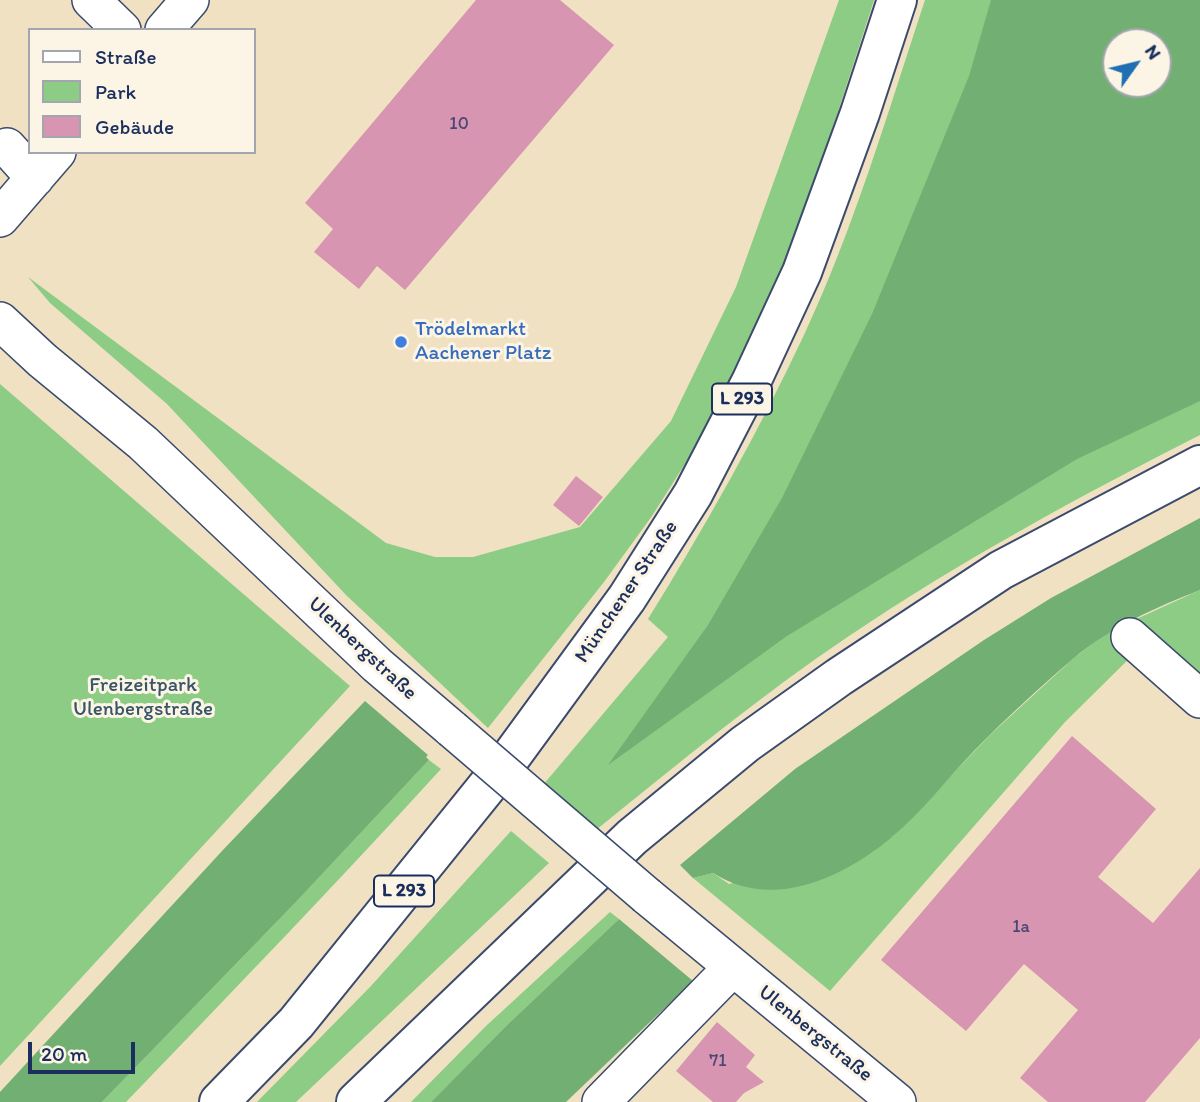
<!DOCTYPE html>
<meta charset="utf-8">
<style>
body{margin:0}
#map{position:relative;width:1200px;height:1102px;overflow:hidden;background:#f0e1c2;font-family:Itim,sans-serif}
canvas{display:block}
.legend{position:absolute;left:28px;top:28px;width:228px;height:126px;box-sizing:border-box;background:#fcf5e5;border:2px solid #a2a6af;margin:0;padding:9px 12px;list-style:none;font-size:21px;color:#1b2f5e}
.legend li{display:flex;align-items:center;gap:14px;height:35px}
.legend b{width:35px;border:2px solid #a2a6af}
.north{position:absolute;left:1102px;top:28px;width:70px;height:70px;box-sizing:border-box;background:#fcf5e5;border:2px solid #a2a6af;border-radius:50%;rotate:56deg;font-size:19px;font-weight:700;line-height:28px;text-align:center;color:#1b2f5e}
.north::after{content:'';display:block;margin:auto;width:24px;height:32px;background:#1f6fb2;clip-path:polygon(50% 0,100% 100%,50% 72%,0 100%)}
.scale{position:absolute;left:28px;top:1042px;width:107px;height:32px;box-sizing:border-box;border:4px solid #1b2f5e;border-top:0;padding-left:9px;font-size:21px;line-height:24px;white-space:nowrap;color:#1b2f5e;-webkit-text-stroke:5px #fcf5e5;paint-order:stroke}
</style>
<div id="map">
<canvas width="1200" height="1102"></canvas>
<ul class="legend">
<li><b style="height:9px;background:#fff"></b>Straße</li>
<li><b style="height:19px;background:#8ccc84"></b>Park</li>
<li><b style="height:19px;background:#d795b1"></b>Gebäude</li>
</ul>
<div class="north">N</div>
<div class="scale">20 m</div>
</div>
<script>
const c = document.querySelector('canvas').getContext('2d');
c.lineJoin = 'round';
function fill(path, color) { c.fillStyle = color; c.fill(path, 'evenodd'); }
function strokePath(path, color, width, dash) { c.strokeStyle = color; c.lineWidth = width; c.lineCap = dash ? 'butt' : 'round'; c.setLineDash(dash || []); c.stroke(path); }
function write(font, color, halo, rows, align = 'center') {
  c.font = font + ' Itim,sans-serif'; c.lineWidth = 6; c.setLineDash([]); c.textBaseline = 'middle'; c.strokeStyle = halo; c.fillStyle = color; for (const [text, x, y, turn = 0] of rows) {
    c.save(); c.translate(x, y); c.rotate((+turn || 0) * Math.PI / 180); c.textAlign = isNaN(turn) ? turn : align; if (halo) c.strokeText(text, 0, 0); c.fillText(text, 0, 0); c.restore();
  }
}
fill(new Path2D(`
 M839,0H874L837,115L782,273L697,445L652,516L604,582L488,728L346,595L167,404L50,303L28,277L386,543L435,557H473L580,527L671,421L736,287Z
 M925,0H1200V435C1080,496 962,560 849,636C761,695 679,763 596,830L543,785L668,637L648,619C705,527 758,433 804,335C854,228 888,112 925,0ZM1116,42H1158V84H1116Z
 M0,384L350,686L0,1066Z
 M1200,590V688L1146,642L1065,722L830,991L693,878L713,873L729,884L892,837L991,734L1075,657L1108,632Z
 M429,760L441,769C338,882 232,992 126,1102H102L297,901Z
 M511,831L549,863L296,1102H257L370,987Z
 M610,912L619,919L505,1027L431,1102H411L486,1026Z`), '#8ccc84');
fill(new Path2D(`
 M991,0H1200V401L1077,459L787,636L608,765L708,625L782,498L872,314L969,76ZM1158,42V84H1116V42Z
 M1200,518V590C1155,608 1111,627 1074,658C1039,688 1005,719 973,752C946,780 922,812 892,837C843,878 772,911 713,873L693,878L680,865L795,769L984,640L1051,598Z
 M365,701L428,755L426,757L429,760L297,901L102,1102H0V1092L222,851Z
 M619,919L693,981L566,1102H431L505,1027Z`), '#71b072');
fill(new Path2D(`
 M476,0H560L614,45L405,290L377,266L359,289L314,252L333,229L305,203Z
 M576,476L603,497L579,526L553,505Z
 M1072,736L1156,809L1098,877L1153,923L1200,868V1038L1145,1102H1048L1020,1078L1078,1010L1024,964L966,1031L881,960Z
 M717,1022L755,1055L746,1067L764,1082L744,1093L736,1102H713L676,1071Z`), '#d795b1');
const minor = new Path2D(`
 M91,0L122,30
 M164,30L190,0
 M7,147L35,178
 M0,218L57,152
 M0,321L42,360L143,443L377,665L452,729
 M1130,637L1200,699
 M647,896L897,1102
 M601,1102L733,967`);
const highway = new Path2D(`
 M219,1102L296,1023L510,758L627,598L693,494L751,382L802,272L860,113L897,0
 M356,1102L632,837L745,744L839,677L1001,570L1200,465`);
strokePath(minor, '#3b4a6d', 40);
strokePath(highway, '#3b4a6d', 42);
strokePath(minor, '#fff', 37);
strokePath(highway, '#fff', 38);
const minorBridge = new Path2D(`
 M452,729L647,896`);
strokePath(minorBridge, '#3b4a6d', 40, []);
strokePath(minorBridge, '#fff', 37);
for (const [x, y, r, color] of [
 [401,342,7,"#3f7fe0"]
]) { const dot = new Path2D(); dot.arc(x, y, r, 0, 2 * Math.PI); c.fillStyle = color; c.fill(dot); strokePath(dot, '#fcf5e5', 2.5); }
write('18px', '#4a4873', null, [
 ["10",459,124],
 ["1a",1021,927],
 ["71",718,1061]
]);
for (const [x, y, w] of [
 [742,399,60],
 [404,891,60]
]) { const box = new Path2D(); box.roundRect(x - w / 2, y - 15.5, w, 31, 5); c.fillStyle = '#fcf5e5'; c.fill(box); strokePath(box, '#1b2f5e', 2); }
write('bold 19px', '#1b2f5e', null, [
 ["L 293",742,399],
 ["L 293",404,891]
]);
write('21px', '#366cbe', '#fcf5e5', [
 ["Trödelmarkt",415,330],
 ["Aachener Platz",415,354]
], 'left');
write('21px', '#1b2f5e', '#fcf5e5', [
 ["Münchener Straße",627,592,-56],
 ["Ulenbergstraße",362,649,43],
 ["Ulenbergstraße",815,1034,39]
]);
write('21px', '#375668', '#fcf5e5', [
 ["Freizeitpark",143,686],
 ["Ulenbergstraße",143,710]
]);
</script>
